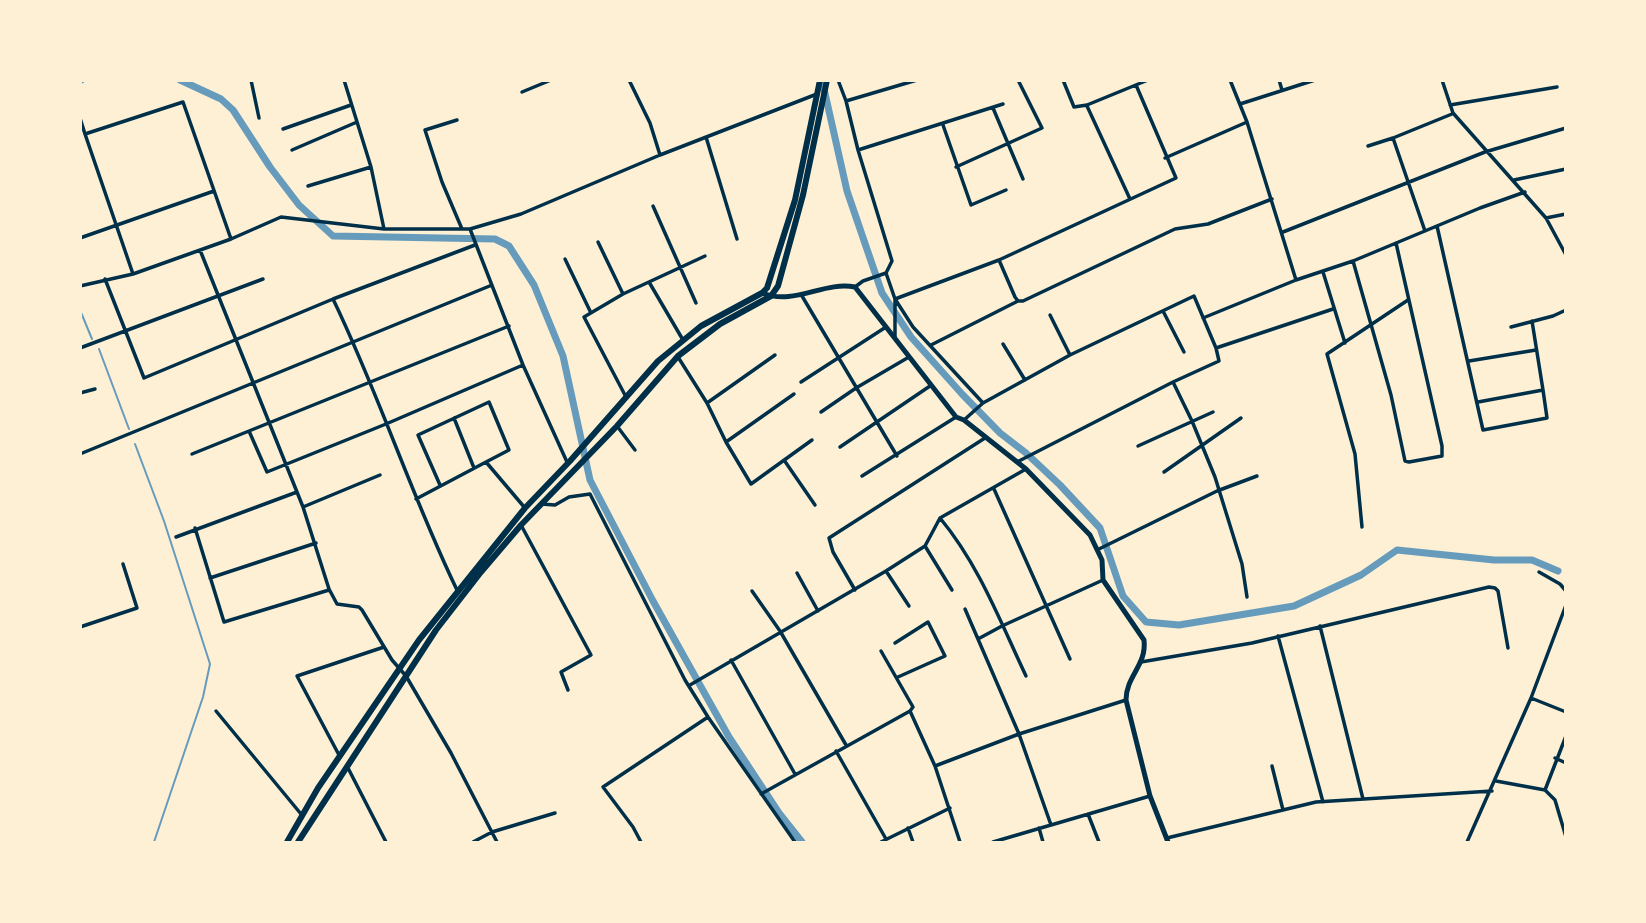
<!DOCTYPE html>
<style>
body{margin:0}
#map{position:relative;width:1646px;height:923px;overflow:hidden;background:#fdf0d5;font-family:"Alegreya Sans",sans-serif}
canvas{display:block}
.frame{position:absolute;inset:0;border:82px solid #fdf0d5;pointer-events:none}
</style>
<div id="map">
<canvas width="1646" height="923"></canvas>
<div class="frame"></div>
</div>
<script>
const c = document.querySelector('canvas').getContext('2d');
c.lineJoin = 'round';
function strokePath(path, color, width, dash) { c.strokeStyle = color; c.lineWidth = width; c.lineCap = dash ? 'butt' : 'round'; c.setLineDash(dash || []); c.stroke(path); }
strokePath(new Path2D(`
 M80,84L86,80
 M80,310L92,339
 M99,349L129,429
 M135,444L164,521L210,664L203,697L154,842`), '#669bbc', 2);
strokePath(new Path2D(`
 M180,80L221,99L233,110L270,167L299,205L333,236L495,239L509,246L534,285L563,356L590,480L653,601L729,737L779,813L802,842
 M822,80L847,191L882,293L911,337L962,394L1000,433L1026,453L1060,485L1100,528L1123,596L1146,622L1179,625L1294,606L1361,575L1397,550L1494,560H1532L1558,571`), '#669bbc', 7);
strokePath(new Path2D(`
 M251,80L259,118
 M344,80L371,167L384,229
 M629,80L650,123L660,155
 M838,80L846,101
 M1063,80L1074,107L1087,105L1148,80
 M1230,80L1247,122L1296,280
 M1279,80L1282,90
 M1442,80L1453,113L1546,218L1566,255
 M522,92L551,80
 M1240,104L1315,80
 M1450,105L1557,87
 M1087,106L1130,199
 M993,108L1023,179
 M80,118L85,134
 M457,120L425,130L442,182L462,229
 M943,125L971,205L1006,190
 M283,129L351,105
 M706,137L737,239
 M1368,146L1393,138
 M292,150L357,122
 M858,150L1003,104
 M1165,158L1247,122
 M956,167L1042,128L1018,80
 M1514,180L1566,169
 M308,186L371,167
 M653,206L696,303
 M1546,218L1566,214
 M1437,226L1483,430L1547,418L1543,390L1478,402
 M470,229L523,365L567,462
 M1425,231L1393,138L1452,114
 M1283,232L1485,152L1566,128
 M80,238L214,191
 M598,242L623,294
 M200,250L303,507L329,589L337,604L359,607L362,610L392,660L406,676L451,753L497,842
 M565,259L591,313
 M999,260L1176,178L1136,85
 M1353,261L1391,395L1405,461L1409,462L1442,456V446L1396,243
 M1323,272L1345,343
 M886,273L895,299L913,327L983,403
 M133,274L85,134L183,102L231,239
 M105,279L144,378L333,299L475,245
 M649,282L683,340
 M80,286L133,274L231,239L281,217L384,229H470L521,214L660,155L817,94
 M855,287L863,281L886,273L892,261L858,150L846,101L917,80
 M802,296L897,456
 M333,299C379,394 411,495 457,590
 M1163,311L1184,352
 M1050,315L1070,355
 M1203,318L1296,280L1353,261L1480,208L1525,192
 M1532,321L1543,390
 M1511,327L1553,316L1566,310
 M895,337V299L999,260L1015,297L1018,301H1023L1175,229L1208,224L1272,199
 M1003,344L1025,380
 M931,345L1018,301
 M80,348L263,279
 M678,357L707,403L726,442L751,484L812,440
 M1469,361L1536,350
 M801,382L886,327
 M1173,382L1192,421L1215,477L1242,564L1247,597
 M80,393L95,389
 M626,397L584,317L623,294L705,256
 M707,403L775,355
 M821,412L856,388L909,357
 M454,418L474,468
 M964,420L983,403L1070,355L1194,296L1216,348
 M617,426L635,450
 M249,431L267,472L386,424L523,365
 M726,442L794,394
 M1138,446L1213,412
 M840,447L930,386
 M80,454L492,285
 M192,454L509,326
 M784,460L815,505
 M1017,462L1173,382L1219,361L1216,348L1333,309
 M1164,472L1241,418
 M862,476L956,417
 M440,485L418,435L489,402L509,450L486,462
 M994,489L1070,659
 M416,499L486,462L525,508
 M541,504L555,505L569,497L590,494L685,680L708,717L795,842
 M303,507L380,475
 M940,518C979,565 1000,621 1026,676
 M521,525L591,655L561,672L568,690
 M1362,527L1355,454L1327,354L1408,300
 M195,528L224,622L329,590
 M176,537L297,492
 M925,546L952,590
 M1099,549L1217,491L1257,476
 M886,571L909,606
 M1539,572L1560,584L1566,591
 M797,573L818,611
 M210,578L316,543
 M855,590L833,552L829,538L985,438
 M752,591L780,631L846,745
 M965,609L1019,734L1051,825
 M1320,626L1363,799
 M80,627L137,608L123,564
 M1278,636L1323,802
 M978,639L1002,626L1103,580
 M895,643L928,622L945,656L898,677
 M881,651L913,707L910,711
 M731,660L795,774
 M1141,662L1252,643L1489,587L1495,588L1498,591L1508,648
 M690,685L886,571L925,546L940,518L1026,469
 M1531,698L1566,712
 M216,711L301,814
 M836,751L886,839
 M339,755L297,676L384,647
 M1555,758L1566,763
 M935,766L960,842
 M1272,766L1283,810
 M348,768L386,842
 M1496,781L1545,790L1566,736
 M1545,790L1555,800L1566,837
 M761,794L910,711L935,766L1019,734L1126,700
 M1088,814L1099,842
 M908,828L913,842
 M1039,828L1043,842
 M1167,838L1316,802L1492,791
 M473,842L492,832L555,813
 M641,842L633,827L603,787L708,717
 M881,842L950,808
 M993,842L1150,796
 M1467,842L1531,698L1566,605`), '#003049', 3.5);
strokePath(new Path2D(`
 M762,293C795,306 823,281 855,287L956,417L964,420L1026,469L1090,535L1102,560L1103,580L1144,640C1147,665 1126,676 1126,700L1150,796L1168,842`), '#003049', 5);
strokePath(new Path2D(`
 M287,842L318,788L419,640L525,508L570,461L658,361L701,326L762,293L767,288L795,200L820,80
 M298,842L436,630L481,572L521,525L617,426L678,356L720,324L771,296L778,286L803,195L827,80`), '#003049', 6);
</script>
